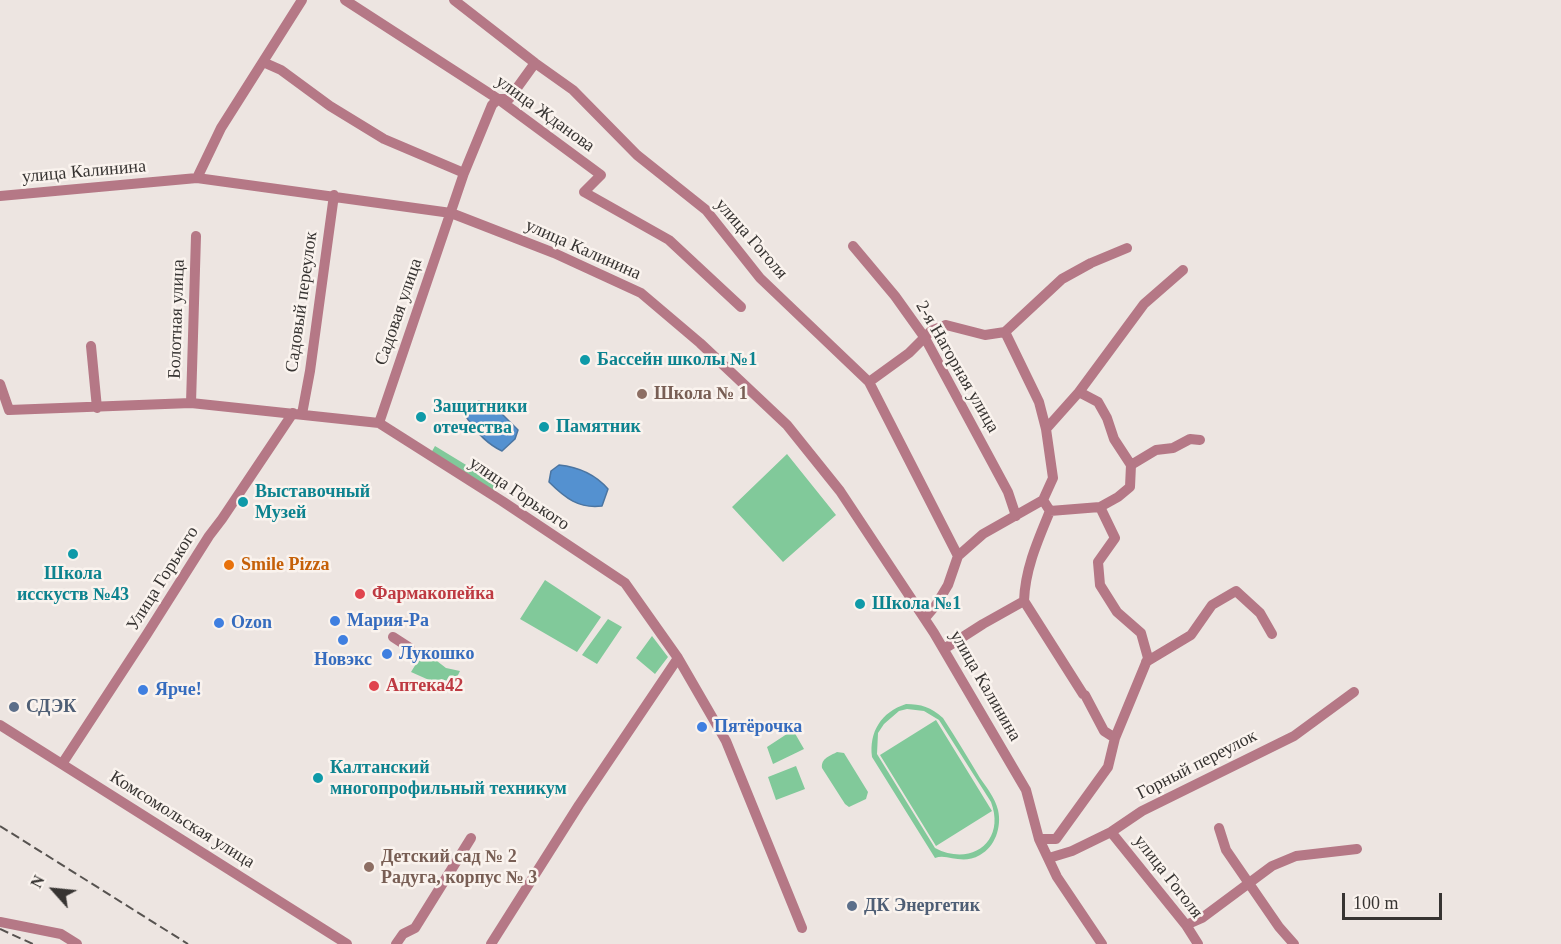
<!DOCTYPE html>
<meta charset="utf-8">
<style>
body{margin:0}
#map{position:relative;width:1561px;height:944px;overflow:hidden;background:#ede5e1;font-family:"Times New Roman",serif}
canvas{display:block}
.north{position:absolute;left:24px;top:860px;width:60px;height:60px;-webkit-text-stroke:4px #faf3ee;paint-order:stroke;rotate:297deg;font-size:16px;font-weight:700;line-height:24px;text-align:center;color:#373432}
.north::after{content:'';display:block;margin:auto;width:21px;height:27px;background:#373432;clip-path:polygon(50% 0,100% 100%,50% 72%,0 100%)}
.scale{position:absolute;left:1342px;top:893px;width:100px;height:27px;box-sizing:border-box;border:3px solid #373432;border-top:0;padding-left:8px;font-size:18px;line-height:21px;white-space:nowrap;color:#373432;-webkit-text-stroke:4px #faf3ee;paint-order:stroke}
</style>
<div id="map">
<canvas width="1561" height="944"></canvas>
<div class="north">N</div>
<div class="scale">100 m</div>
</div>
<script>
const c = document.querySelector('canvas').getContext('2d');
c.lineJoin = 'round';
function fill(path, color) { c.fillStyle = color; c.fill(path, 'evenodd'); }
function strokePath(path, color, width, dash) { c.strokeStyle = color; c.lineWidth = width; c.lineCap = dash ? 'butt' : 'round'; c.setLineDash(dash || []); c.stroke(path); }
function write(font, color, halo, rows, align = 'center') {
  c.font = font + ' "Times New Roman",serif'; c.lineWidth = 5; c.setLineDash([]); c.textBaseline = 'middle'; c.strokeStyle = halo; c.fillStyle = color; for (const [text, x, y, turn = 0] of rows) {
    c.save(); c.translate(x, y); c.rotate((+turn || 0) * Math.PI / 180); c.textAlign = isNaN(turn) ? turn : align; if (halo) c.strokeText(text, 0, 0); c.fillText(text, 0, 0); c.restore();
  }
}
fill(new Path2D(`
 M435,446L499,485L494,492L431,453Z
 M787,454L836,515L783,562L732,507Z
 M545,580L601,617L577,652L520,619Z
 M608,619L622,627L597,664L582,655Z
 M652,636L668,657L655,674L636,658Z
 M424,651L446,668L460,671L454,683L441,679L438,684L411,672Z
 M906,704C921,704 931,707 943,718C956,738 968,758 980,778C987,788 995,798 998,810C1002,827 995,847 980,855C961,866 948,853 935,858L872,757C869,732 881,712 906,704ZM907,709L924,711L939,720L991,802C1006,842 971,867 935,848L877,754L878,733L884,724L899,711Z
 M936,720L992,811L936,846L880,755Z
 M793,730L804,749L773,764L767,747Z
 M837,752L844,753L868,792L866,799L849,807L845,804L822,768C821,758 830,756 837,752Z
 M796,766L805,789L776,800L768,777Z`), '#81c99a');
const water = new Path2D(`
 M478,401L492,404L518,430L515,439L502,451C487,444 476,432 467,418L470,407Z
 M559,465C578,467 595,474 608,489L602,506C579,509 565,498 549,482L551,471Z`);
fill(water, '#5491d0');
strokePath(water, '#4b75a1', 1.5);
strokePath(new Path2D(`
 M345,0L498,99L601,175L584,192L669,240L741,307
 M454,0L535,63L573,90L637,155L706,210L760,278L869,382L958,556
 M263,62L281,70L330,106L384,139L464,173
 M197,178L221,128L302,0
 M0,196L197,178L451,213L554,253L641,293L700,343L787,425L840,491L934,633L1026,790L1039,839L1057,877L1102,944
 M853,246L895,296L925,338L1008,492L1016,516
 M1005,332L1039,402L1046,429L1053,478L1043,500L1050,511C1038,540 1025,569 1024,601
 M91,346L97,408
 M869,382L909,353L931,331L946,325L985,335L1005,332L1062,279L1091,263L1127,248
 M0,384L9,410L191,403L379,423L502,501L625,583L678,658L726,741L802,928
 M1079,392L1098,402L1107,418L1114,439L1131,465
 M191,403L196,236
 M302,414L310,371L334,195
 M379,423L464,173L492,105L498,99H509L535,63
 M1046,429L1079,392L1144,304L1183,270
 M1050,511L1100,507L1118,497L1130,487L1131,465L1156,450L1173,448L1190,439L1200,440
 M1024,601L1083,694
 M925,618L936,605L948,585L958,556L983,534L1043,500
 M393,637L410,648
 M944,649L983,624L1024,601
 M1146,662L1191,635L1212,605L1236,591L1260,613L1272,634
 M1085,695L1104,731L1115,738
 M0,725L347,944
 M62,764L147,634L209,536L222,519L293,413
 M1219,828L1226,850L1279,927L1294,944
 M1111,832L1186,925L1198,944
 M1039,839H1056L1108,767L1115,738L1148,658L1141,633L1117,612L1100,585L1098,562L1115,538L1100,507
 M1049,858L1072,851L1111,832L1142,811L1294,736L1354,692
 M0,922L61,934L77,944
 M1186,925L1202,918L1272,866L1296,856L1357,849
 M396,944L403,934L415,928L471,838
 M491,944L579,805L678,658`), '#b57886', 10);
strokePath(new Path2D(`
 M0,826L188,944
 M0,929L33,944`), '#575350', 2, [9, 4.5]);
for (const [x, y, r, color] of [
 [585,360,6,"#0f9aa8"],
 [642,394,6,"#8d6e63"],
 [421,417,6,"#0f9aa8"],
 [544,427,6,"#0f9aa8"],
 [243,502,6,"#0f9aa8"],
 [73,554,6,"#0f9aa8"],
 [229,565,6,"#e8710a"],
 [360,594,6,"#e0444e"],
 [860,604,6,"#0f9aa8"],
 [335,621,6,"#3f7fe0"],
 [219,623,6,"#3f7fe0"],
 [343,640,6,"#3f7fe0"],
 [387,654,6,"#3f7fe0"],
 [374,686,6,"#e0444e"],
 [143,690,6,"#3f7fe0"],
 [14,707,6,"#5c6f8a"],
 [702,727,6,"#3f7fe0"],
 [318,778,6,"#0f9aa8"],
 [369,867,6,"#8d6e63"],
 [852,906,6,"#5c6f8a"]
]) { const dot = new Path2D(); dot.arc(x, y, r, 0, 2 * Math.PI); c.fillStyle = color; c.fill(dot); strokePath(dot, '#faf3ee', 2); }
write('18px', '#373432', '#faf3ee', [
 ["улица Жданова",545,114,36],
 ["улица Калинина",84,172,-5],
 ["улица Гоголя",751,239,49],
 ["улица Калинина",583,250,24],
 ["Садовый переулок",302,302,-82],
 ["Садовая улица",399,312,-71],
 ["Болотная улица",177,319,-88],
 ["2-я Нагорная улица",957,367,60],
 ["улица Горького",519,494,34],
 ["Улица Горького",163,579,-58],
 ["улица Калинина",985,686,60],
 ["Горный переулок",1197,765,-27],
 ["Комсомольская улица",182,820,32],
 ["улица Гоголя",1168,877,52]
]);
write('bold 18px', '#0d838f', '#faf3ee', [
 ["Бассейн школы №1",597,360],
 ["Защитники",433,407],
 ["отечества",433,428],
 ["Памятник",556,427],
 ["Выставочный",255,492],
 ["Музей",255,513],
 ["Школа",73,574,"center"],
 ["исскуств №43",73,595,"center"],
 ["Школа №1",872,604],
 ["Калтанский",330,768],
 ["многопрофильный техникум",330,789]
], 'left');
write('bold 18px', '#785e54', '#faf3ee', [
 ["Школа № 1",654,394],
 ["Детский сад № 2",381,857],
 ["Радуга, корпус № 3",381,878]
], 'left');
write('bold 18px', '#c56008', '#faf3ee', [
 ["Smile Pizza",241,565]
], 'left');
write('bold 18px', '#be3a42', '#faf3ee', [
 ["Фармакопейка",372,594],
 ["Аптека42",386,686]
], 'left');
write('bold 18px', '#366cbe', '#faf3ee', [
 ["Мария-Ра",347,621],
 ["Ozon",231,623],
 ["Лукошко",399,654],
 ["Новэкс",343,660,"center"],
 ["Ярче!",155,690],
 ["Пятёрочка",714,727]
], 'left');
write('bold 18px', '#4e5e75', '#faf3ee', [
 ["СДЭК",26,707],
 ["ДК Энергетик",864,906]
], 'left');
</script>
